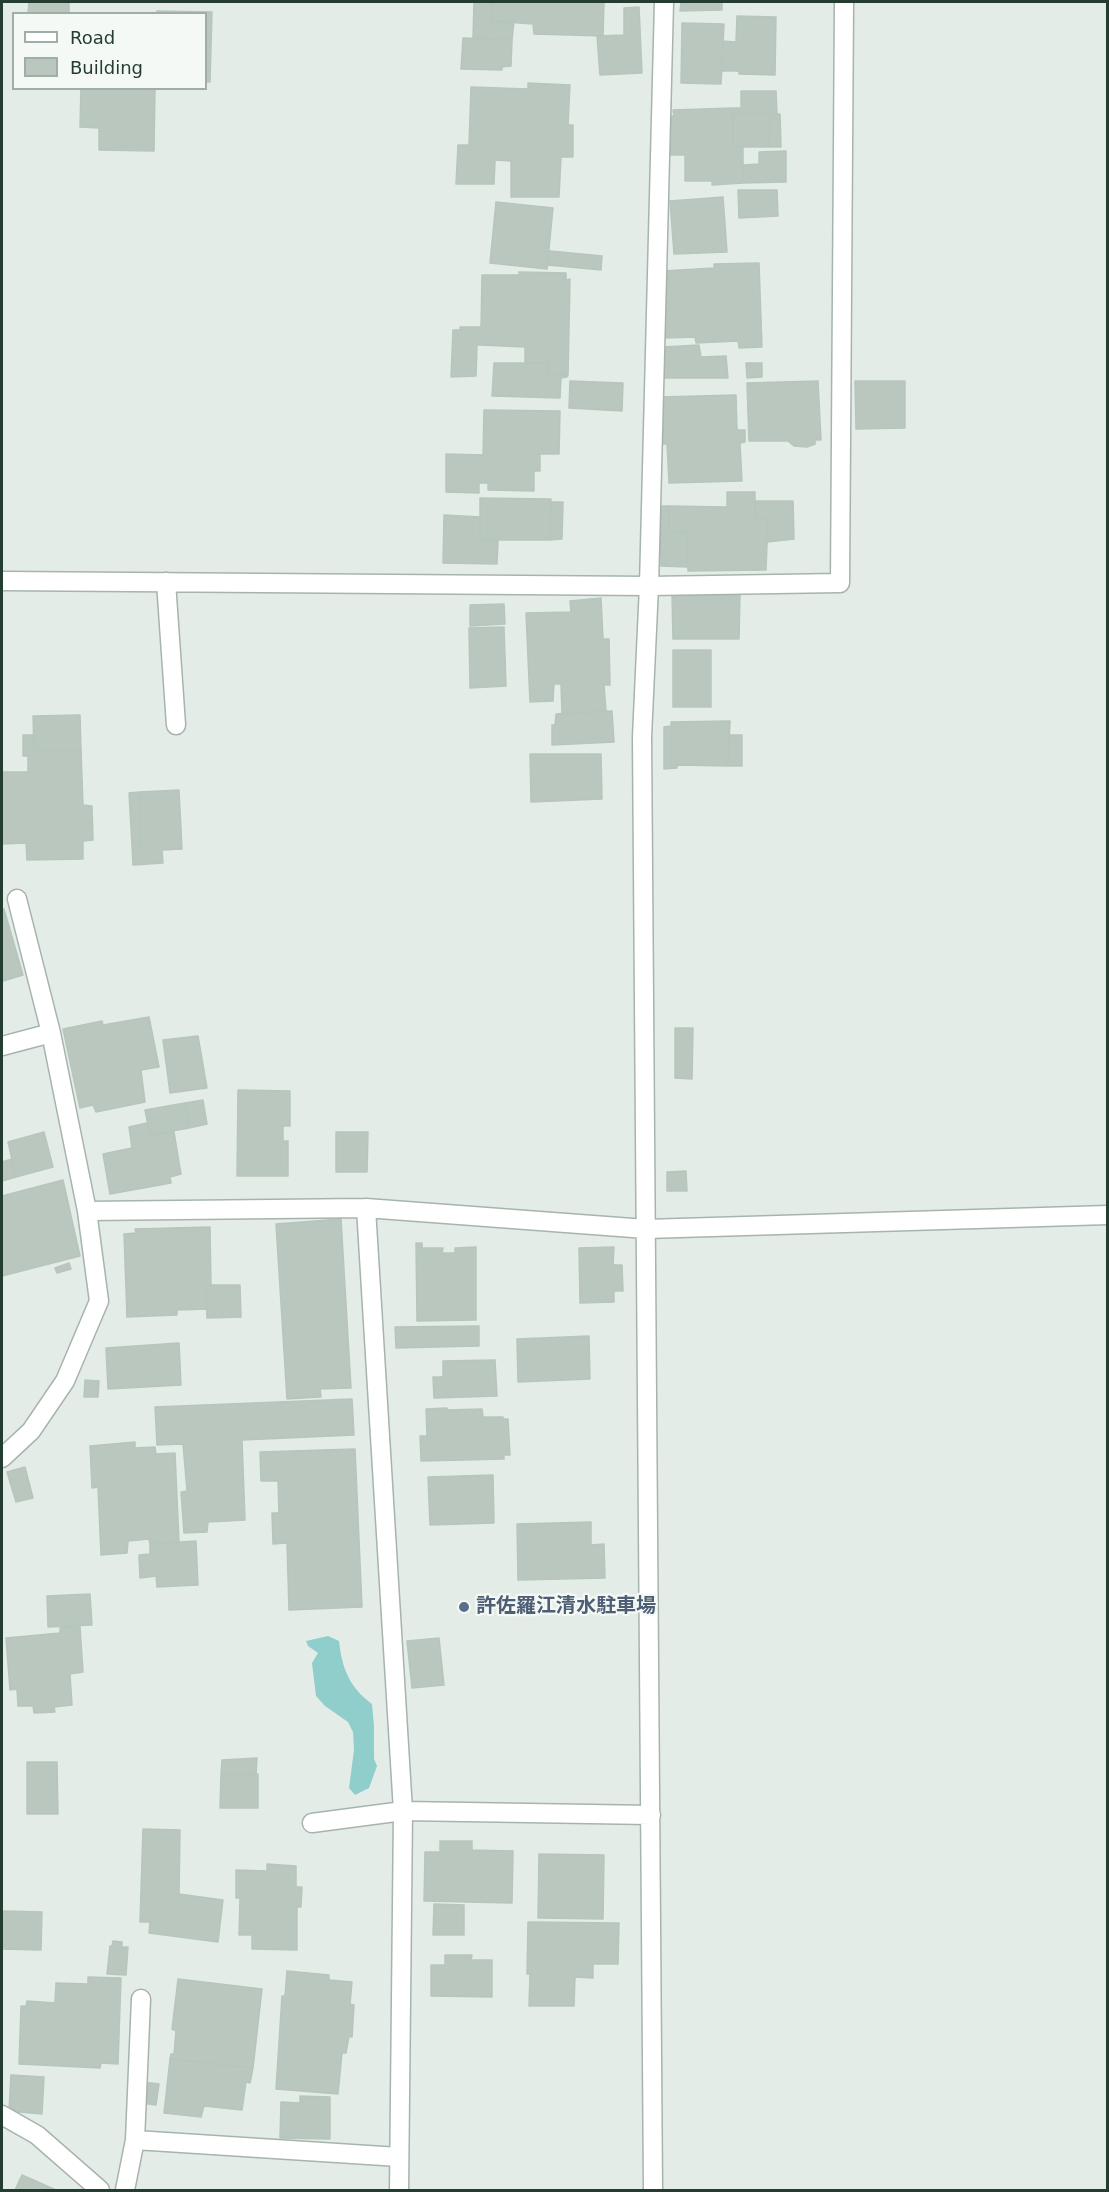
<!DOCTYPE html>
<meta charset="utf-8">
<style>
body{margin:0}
#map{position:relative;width:1109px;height:2192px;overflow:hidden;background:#e4ece7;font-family:"DejaVu Sans",sans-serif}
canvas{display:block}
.frame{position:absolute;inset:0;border:3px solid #243d31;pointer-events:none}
.legend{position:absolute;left:12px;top:12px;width:195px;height:78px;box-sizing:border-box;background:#f4f9f6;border:2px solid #a1aea7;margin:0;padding:8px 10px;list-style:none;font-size:18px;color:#243d31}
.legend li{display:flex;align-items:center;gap:12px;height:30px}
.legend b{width:30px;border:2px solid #a1aea7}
</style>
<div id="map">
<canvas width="1109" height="2192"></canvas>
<div class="frame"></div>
<ul class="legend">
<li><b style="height:8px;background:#fff"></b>Road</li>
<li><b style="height:16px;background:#b9c7bf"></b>Building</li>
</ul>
</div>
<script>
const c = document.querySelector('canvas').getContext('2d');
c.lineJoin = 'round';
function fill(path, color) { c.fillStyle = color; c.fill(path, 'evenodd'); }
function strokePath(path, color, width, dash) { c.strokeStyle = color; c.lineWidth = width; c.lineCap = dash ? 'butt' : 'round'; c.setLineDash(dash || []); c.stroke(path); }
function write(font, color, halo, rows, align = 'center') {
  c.font = font + ' "DejaVu Sans","Noto Sans JP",sans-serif'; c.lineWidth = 4.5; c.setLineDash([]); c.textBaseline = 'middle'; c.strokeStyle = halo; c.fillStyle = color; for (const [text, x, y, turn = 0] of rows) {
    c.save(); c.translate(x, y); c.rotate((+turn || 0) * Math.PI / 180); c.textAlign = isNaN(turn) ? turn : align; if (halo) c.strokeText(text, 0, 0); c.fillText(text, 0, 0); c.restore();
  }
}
fill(new Path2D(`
 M328,1636L339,1641C342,1668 349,1687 372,1704L374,1726V1759L377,1766L369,1788L355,1795L349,1788L354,1750L353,1732L348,1722L325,1706L316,1696L312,1663L318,1653L308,1646L306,1641Z`), '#8fceca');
const building = new Path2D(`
 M29,2H69V14H28Z
 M474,2H492L491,21L514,22L512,40L473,38Z
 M492,2H604L603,36L534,34L533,24L491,21Z
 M681,2H722V10L680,11Z
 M639,7L642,73L600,75L597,36L624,35V8Z
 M157,11L212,12L210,82H206V14H157Z
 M737,16L776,17L775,75L739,74V71H722L723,41L736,42Z
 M682,23L724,24L721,84L681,83Z
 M463,38L512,40L511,66L502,67V70L461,69Z
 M528,83L570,85L568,125H573V157H561L559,197H511V161L495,160L494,184H456L458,145H469L471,87L528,89Z
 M81,88H155L154,151L99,150V128L80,127Z
 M741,91H776L777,114H733V108H741Z
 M733,108V147H743V183L712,185V181H685V155H669L668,116H674L673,110Z
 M733,114H770L769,147H733Z
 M770,114H780L781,147H769Z
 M786,151V182L743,183V165L759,164V152Z
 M738,190H777L778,216L739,218Z
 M723,197L727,252L674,254L670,201Z
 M496,202L553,208L547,269L490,263Z
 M550,251L602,256L601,270L548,265Z
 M759,263L762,347L739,348L738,341L696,343L695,337L664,338L663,271L714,268V264Z
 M519,272L566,273V280L570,279L568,375L548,374V363H525V347L480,345H477L476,376L451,377L453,330H460V327H481L482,275H519Z
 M699,345L701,357L726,356L728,378H663V347Z
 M494,363H548V374L568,375L567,377L561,378L560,398L492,396Z
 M746,363H762V377L747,378Z
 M570,381L623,383L622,411L569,408Z
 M818,381L821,440H815V444L807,447L794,446L788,441H749L747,383Z
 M855,381H905V428L856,429Z
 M736,395L737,430H745V442L740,443L742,481L669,483L667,444H661L660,397Z
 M484,410L560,411L559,454H540V471H534V491L488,490V483H479V493L446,492V454L483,455Z
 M727,492H755V518L768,519L766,570L688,571L687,531L669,532V506L727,507Z
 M480,498L551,499L550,540H480Z
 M755,501H793L794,539L767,542L768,519L755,518Z
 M551,502H563L562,539L550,540Z
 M660,506H669V532L687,531V567L661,566Z
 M444,515L480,517V540L498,541L497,564L443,563Z
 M740,594L739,639H673L672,595Z
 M601,598L603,639H609L610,685H604L606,711L562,714L561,684H554L553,701L530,702L526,613L571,612L570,601Z
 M504,604L505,624L470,626V605Z
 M504,627L506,686L470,688L469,628Z
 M673,650H711V707H673Z
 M612,711L614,742L552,745V725H555L556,714Z
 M80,715L81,750L34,751L33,716Z
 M730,721L728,766L677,765V768L664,769V727L671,726V722Z
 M23,735H33L34,751L81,750L83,805L92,806L93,840L83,841V859L27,860L26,843L2,844V772H28V756H23Z
 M730,735H742V766H728Z
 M530,754H601L602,799L531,802Z
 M179,790L182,849L162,850L163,863L133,865L132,845H141L139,792Z
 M139,792L141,845H132L129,793Z
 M2,909H4L23,975L3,981Z
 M149,1017L159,1067L141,1070L145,1102L96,1112L93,1105L80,1108L63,1029L102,1021L103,1025Z
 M675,1028H693L692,1079L675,1078Z
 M198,1036L207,1088L170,1093L163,1040Z
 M238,1090L290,1091V1126H283V1141H288V1176H237Z
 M203,1100L207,1124L189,1128L185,1103Z
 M185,1103L189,1128L150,1135L145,1110Z
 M147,1123L150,1135L174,1132L181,1174L170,1177L171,1183L110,1194L103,1154L132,1148L129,1127Z
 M44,1132L53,1167L16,1177L8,1142Z
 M336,1132H368L367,1172H336Z
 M12,1159L16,1177L2,1181V1162Z
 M686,1171L687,1191H667V1172Z
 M63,1180L80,1256L2,1276V1196Z
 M341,1219L351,1388L320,1389L321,1397L287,1399L276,1224Z
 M210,1227L211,1285H206L207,1309L177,1310V1315L127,1317L124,1234L136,1233L135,1229Z
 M416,1243H422V1248H443L442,1253H455V1248L476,1247V1320L417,1321Z
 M614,1247L613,1265H622L623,1291H614V1302L580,1303L579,1248Z
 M69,1263L71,1269L57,1273L55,1268Z
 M206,1285H240L241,1317L207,1318Z
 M479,1326V1346L396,1348L395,1327Z
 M589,1336L590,1379L518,1382L517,1339Z
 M179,1343L181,1385L108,1389L106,1348Z
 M495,1360L497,1396L434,1398L433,1377H443V1361Z
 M85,1380L99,1381L98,1397H84Z
 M352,1399L354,1435L242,1440L245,1520L208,1522L207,1532L184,1533L181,1492L187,1491L183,1444L157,1445L155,1407Z
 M447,1408V1410L482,1409L483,1417H503V1419H508L510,1455H504V1459L421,1461L420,1436H427L426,1409Z
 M135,1442V1448L155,1447L156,1454L175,1453L179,1542L150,1544L149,1539L128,1541L127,1553L101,1555L98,1487L92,1488L90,1446Z
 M355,1449L362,1607L289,1610L287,1543L273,1544L272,1513H279L278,1481H261L260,1452Z
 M25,1467L33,1498L16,1502L7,1472Z
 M493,1475L494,1523L430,1525L428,1477Z
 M591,1522V1545L604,1544L605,1578L518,1580L517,1524Z
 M196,1541L198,1585L157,1587L156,1576L140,1578L139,1555L150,1554V1544Z
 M90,1594L92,1625L48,1627L47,1596Z
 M80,1627L83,1672L70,1674L72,1705L54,1707L55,1712L34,1713L33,1706H18L17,1689L10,1690L6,1638L60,1633V1628Z
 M439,1638L444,1685L412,1688L407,1641Z
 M257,1758L256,1774L221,1775L222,1760Z
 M27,1762H57L58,1814H27Z
 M256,1774H258V1808H220L221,1775Z
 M143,1829L180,1830L179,1894L223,1900L218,1942L149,1933L150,1922H140Z
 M440,1841H472V1850L513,1851L512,1903L424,1901L425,1852H440Z
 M539,1854L604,1855L603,1919L538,1918Z
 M267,1864L296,1866V1887H302L301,1907H297V1950L252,1949V1935H239L240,1898H236V1870L267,1871Z
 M434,1904L464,1905V1935H433Z
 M3,1911L42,1912L41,1950L2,1949Z
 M528,1922L619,1923L618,1964H593V1978L575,1977L574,2006H529L530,1974H527Z
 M113,1941L122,1942V1947H128L126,1975L107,1974L110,1946H112Z
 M445,1955H472L471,1960H492V1997L431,1996V1965H445Z
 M287,1971L329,1975V1980L352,1982L350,2004L354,2005L352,2037L349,2036L346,2053H342L338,2094L276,2089L282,1996H285Z
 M88,1977L121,1978L118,2064L101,2063L100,2068L19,2064L21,2006H26L27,2001L55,2003L56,1983L88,1984Z
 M178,1979L262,1989L253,2068L170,2059L171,2054H174L176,2031L172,2029Z
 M170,2059L253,2068L250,2083L246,2082L242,2110L204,2106L201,2117L164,2113Z
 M11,2075L44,2077L42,2114L9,2111Z
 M142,2082L159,2084L156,2105L140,2103Z
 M300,2096L330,2097V2139L280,2138L281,2102L300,2103Z
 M22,2175L56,2190H15Z`);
fill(building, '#b9c7bf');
strokePath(building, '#b6c6bc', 1.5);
const minor = new Path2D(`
 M2,581L649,586L840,583L844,2
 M166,582L176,725
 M17,899L51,1033
 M2,1046L51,1033L87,1211L99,1301L65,1381L31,1431L2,1458
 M366,1208L403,1811L399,2190
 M87,1211L366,1208L646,1229L1108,1215
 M312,1823L403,1811L651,1815
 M2,2115L37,2135L100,2190
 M135,2140L141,1999
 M125,2190L135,2140L399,2157
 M653,2190L642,737L649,586L664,2`);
strokePath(minor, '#a7b4ad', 21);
strokePath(minor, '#fff', 18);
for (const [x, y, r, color] of [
 [464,1607,6,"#5c6f8a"]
]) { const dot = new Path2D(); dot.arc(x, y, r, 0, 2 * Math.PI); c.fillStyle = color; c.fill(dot); strokePath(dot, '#f4f9f6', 2); }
write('bold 20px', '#4e5e75', '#f4f9f6', [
 ["許佐羅江清水駐車場",476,1607]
], 'left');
</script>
